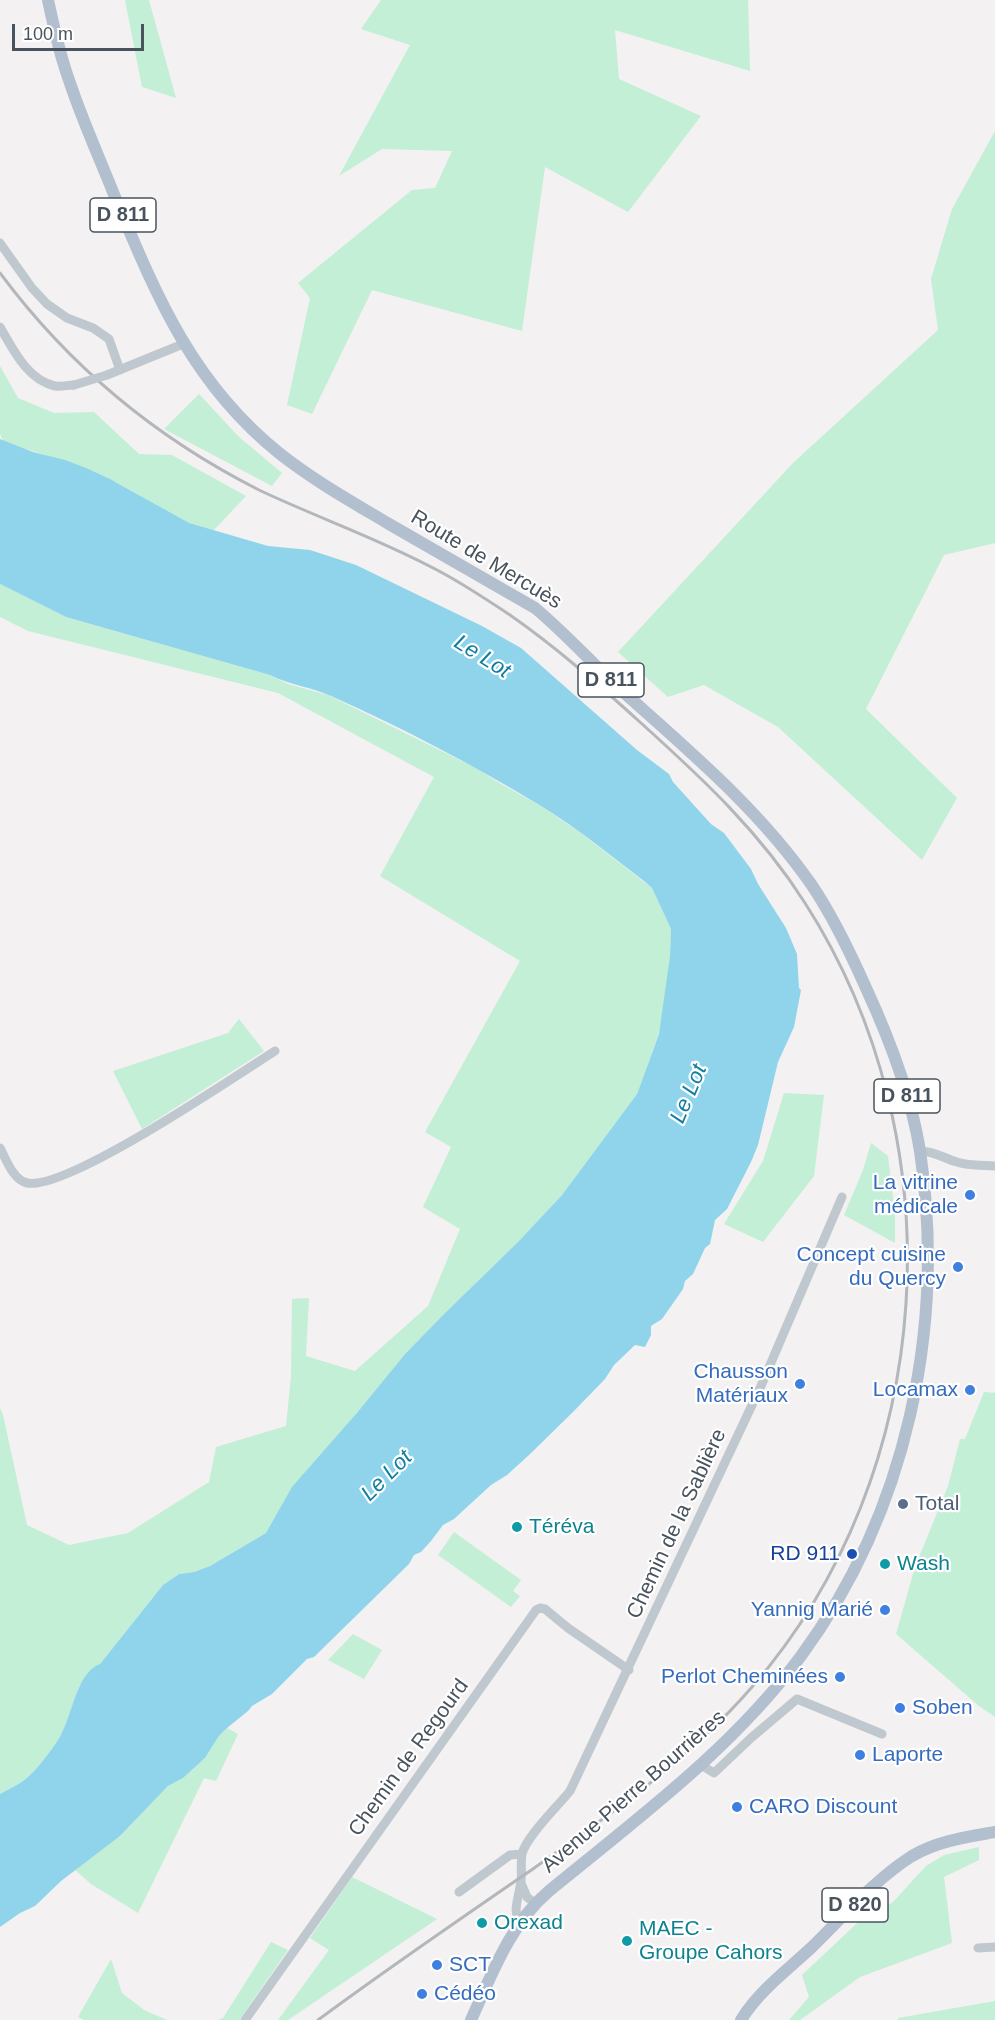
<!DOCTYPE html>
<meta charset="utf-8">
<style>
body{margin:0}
#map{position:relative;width:995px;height:2020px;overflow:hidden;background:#f3f1f1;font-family:Helvetica,sans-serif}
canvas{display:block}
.scale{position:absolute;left:12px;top:24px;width:132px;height:27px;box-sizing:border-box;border:3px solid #49535e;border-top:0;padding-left:8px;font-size:18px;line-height:21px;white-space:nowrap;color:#49535e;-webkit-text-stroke:4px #fff;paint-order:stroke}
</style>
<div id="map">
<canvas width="995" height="2020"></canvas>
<div class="scale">100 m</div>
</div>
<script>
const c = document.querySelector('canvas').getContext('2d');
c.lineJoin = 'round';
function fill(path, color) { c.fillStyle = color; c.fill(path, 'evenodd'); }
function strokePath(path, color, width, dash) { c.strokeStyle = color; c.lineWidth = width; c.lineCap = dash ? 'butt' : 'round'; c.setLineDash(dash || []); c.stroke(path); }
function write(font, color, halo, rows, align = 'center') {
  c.font = font + ' Helvetica,sans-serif'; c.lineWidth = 4.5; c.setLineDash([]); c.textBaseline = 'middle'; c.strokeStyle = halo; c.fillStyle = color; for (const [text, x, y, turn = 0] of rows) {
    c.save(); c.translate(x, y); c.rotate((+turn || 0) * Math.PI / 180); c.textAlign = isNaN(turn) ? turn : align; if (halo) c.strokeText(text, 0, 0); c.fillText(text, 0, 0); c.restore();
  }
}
fill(new Path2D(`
 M125,0H149L176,98L142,87Z
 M381,0H748L750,71L615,30L619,79L701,116L628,212L545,167L522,331L372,290L312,414L287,405L310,298L298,283L412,190L435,188L452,151L382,149L339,176L410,45L361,29Z
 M995,131V543L944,555L866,709L957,798L922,860L778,727L704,685L668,697L618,652L793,463L938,330L931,279L952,209Z
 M0,366L18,398L54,413L94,412L139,454L172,455L246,496L213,531C205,528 195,526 187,523C160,509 135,491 107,478C74,462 38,454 3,441L0,434Z
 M199,394L239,437L282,473L272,486L164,429Z
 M0,584L66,617L270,675L288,684L328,695L476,768L501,784L541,806L578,831L652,888L671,929L670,956L664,1008L659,1033L637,1094L562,1195L518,1242L445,1313L405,1354L356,1414L266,1533L210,1566L194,1572L179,1574L163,1585L100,1664C75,1673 72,1721 58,1741C50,1752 39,1767 28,1777C20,1784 9,1789 0,1794V1408L3,1415L27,1525L69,1545L128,1533L209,1482L216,1447L286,1426L291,1376L292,1299L309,1298L306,1356L355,1371L428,1306L460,1229L423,1207L451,1147L425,1132L520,961L380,876L434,777L278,693L28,631L0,617Z
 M239,1019L264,1051L142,1129L113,1071L228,1033Z
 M784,1093L824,1095L814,1176L763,1242L724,1224L763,1161Z
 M871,1143L888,1156L895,1216V1243L844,1215L863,1170Z
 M984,1392L995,1393V1717L979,1706L896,1634L915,1567L948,1486L960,1439H965Z
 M454,1532L521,1580L513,1591L520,1596L511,1607L438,1555Z
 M353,1634L382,1650L364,1679L328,1660Z
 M227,1728L238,1734L216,1781L204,1778L138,1913L91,1884L74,1869L120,1836L168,1786L183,1778L205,1758L219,1736Z
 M979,1847V1860L944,1877L952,1943L860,1977L800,2020H789L809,1997L802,1975L870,1911L892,1903L926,1866L944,1855Z
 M352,1877L437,1919L288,2020H278L329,1950L310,1938Z
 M271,1942L288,1950L239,2020H218L223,2018Z
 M111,1959L122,1993L144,2010L167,2020H84L78,2017Z
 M995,2001V2020H898V2018Z`), '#c2efd5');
fill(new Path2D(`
 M0,439L33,452L65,460L86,468L110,479L189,523L268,546L310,550L356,565L482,626L521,648L637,750L669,774L673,782L711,824L724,833L751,869L758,884L786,928L797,954L799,988L801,990L794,1027L778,1062L758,1145L751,1162L727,1209L715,1220L710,1244L705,1248L693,1274L685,1281L683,1289L662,1319L651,1326V1335L645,1347L635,1345L614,1365L605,1379L573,1412L529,1455L507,1475L491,1485L454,1519L443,1525L431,1541L421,1552L414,1555L409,1564L314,1657L307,1659L272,1694L252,1706L248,1711L227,1728L219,1736L205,1758L183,1778L168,1786L120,1836L61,1881L35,1906L20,1913L0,1927V1794C9,1789 20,1784 28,1777C39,1767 50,1752 58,1740C72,1720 75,1673 100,1664L163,1585L179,1574L194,1572L210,1566L266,1533L292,1487L356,1414L405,1354L445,1313L518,1242L562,1195L637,1094L659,1034L670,956L671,929L652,888L644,881C610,855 577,828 541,806C473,765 403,728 331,696C311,687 290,685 270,675L66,617L0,584Z`), '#90d4eb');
strokePath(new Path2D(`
 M0,243L32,288L47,304L67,318L93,328L109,339L120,370
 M0,327C13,349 27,380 55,386C61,387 68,385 74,385
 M107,375L183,344
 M0,1148C6,1159 13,1180 27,1183C67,1191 234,1077 275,1051
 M920,1151C934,1151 943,1158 957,1162C969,1166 982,1165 995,1166
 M701,1765L714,1773L751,1738L797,1699L882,1734
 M521,1883L527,1897L534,1903
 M459,1892L510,1855L522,1854
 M519,1923C513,1910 518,1900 520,1887C523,1876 520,1865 522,1854C526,1837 558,1806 570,1791L761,1386L842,1197
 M978,1948L995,1947
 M245,2020L536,1610L540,1608L545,1609L568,1628L629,1670`), '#bfc8cf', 9);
strokePath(new Path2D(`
 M48,0C54,28 60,56 70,83C83,122 100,159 115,197C157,297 192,383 279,453C313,480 352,502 389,524C438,552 486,580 535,608C565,633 591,662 620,689C688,750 758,808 811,884C833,916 850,952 866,988C890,1040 911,1094 920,1151C946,1327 907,1512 801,1656C732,1749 638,1818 549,1891C510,1924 492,1974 471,2020
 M741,2020C758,1992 787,1970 811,1948C843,1917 874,1880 912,1856C937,1841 967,1837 995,1832`), '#b2bfcf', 12);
strokePath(new Path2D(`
 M0,273C69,366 156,438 259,490C318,518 380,539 437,570C462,583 486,599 510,615C556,647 599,685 641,723C703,779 760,832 805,903C958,1141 939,1472 752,1687C688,1761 607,1817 527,1873C457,1921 387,1969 318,2020`), '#b3b6bb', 3);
strokePath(new Path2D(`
 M74,385L107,375`), '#bfc8cf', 9);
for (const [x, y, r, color] of [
 [970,1195,6,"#3f7fe0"],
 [958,1267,6,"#3f7fe0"],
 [800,1384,6,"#3f7fe0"],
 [970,1390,6,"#3f7fe0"],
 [903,1504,6,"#5c6f8a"],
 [517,1527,6,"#0f9aa8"],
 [852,1554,6,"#1a4fb4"],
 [885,1564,6,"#0f9aa8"],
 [885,1610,6,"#3f7fe0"],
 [840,1677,6,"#3f7fe0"],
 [900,1708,6,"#3f7fe0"],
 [860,1755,6,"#3f7fe0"],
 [737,1807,6,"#3f7fe0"],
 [482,1923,6,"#0f9aa8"],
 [627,1941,6,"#0f9aa8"],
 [437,1965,6,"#3f7fe0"],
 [422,1994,6,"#3f7fe0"]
]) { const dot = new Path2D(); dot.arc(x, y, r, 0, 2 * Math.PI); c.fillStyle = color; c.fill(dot); strokePath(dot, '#fff', 2); }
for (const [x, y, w] of [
 [123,215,66],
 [611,680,66],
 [907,1096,66],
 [855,1905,66]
]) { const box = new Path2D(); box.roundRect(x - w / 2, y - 17, w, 34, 4.5); c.fillStyle = '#fff'; c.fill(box); strokePath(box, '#49535e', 1.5); }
write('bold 20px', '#49535e', null, [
 ["D 811",123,215],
 ["D 811",611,680],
 ["D 811",907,1096],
 ["D 820",855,1905]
]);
write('21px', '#49535e', '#fff', [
 ["Route de Mercuès",486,560,31],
 ["Chemin de la Sablière",677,1524,-65],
 ["Chemin de Regourd",409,1758,-54],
 ["Avenue Pierre Bourrières",634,1792,-41]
]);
write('21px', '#366cbe', '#fff', [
 ["La vitrine",958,1183],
 ["médicale",958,1207],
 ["Concept cuisine",946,1255],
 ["du Quercy",946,1279],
 ["Chausson",788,1372],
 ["Matériaux",788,1396],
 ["Locamax",958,1390],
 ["Yannig Marié",873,1610],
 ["Perlot Cheminées",828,1677],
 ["Soben",912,1708,"left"],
 ["Laporte",872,1755,"left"],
 ["CARO Discount",749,1807,"left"],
 ["SCT",449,1965,"left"],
 ["Cédéo",434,1994,"left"]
], 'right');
write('21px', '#4e5e75', '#fff', [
 ["Total",915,1504]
], 'left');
write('21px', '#0d838f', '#fff', [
 ["Téréva",529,1527],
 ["Wash",897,1564],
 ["Orexad",494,1923],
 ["MAEC -",639,1929],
 ["Groupe Cahors",639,1953]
], 'left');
write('21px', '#164399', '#fff', [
 ["RD 911",840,1554]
], 'right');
write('italic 22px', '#107ea3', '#fff', [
 ["Le Lot",482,657,32],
 ["Le Lot",689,1094,-67],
 ["Le Lot",387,1476,-45]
]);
</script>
